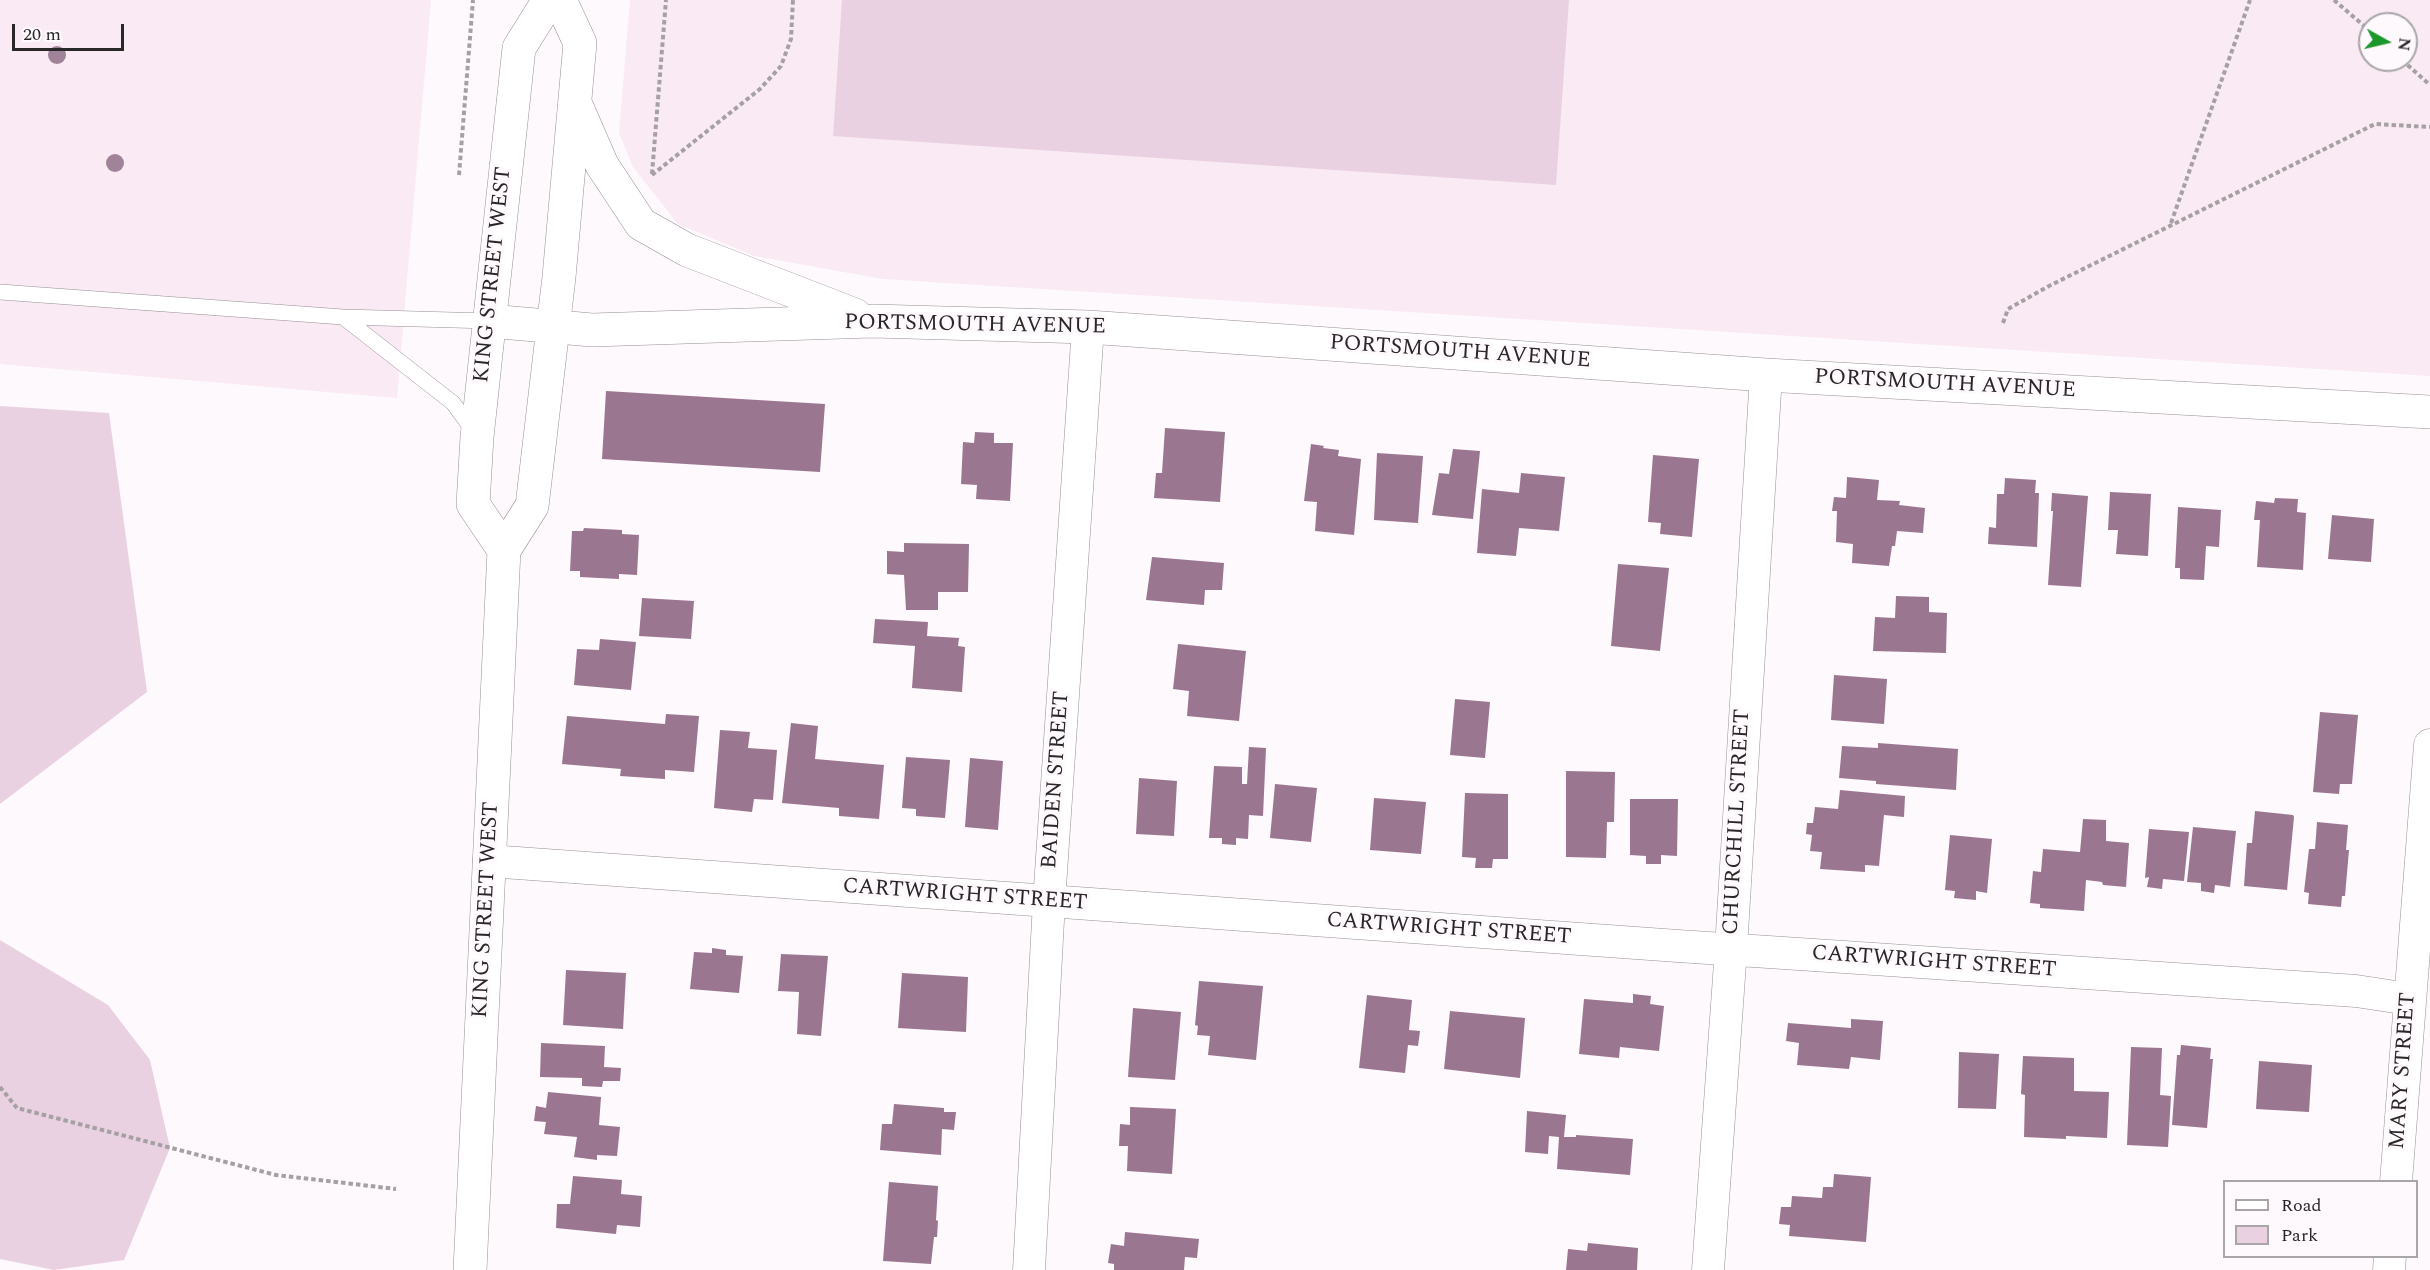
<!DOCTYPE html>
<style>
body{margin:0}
#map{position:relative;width:2430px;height:1270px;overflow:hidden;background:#fef9fc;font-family:Spectral,serif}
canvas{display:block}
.legend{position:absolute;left:2223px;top:1180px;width:195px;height:78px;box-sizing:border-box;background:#fef9fc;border:2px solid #a9a5a8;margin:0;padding:8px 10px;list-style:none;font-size:18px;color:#2a2729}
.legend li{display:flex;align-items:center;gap:12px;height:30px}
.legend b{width:30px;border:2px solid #a9a5a8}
.north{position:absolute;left:2358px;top:12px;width:60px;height:60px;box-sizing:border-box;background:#fef9fc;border:2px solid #a9a5a8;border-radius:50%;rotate:98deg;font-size:16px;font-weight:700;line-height:24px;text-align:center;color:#2a2729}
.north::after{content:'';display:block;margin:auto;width:21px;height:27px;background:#1c982b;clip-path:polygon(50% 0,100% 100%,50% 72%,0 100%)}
.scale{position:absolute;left:12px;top:24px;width:112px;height:27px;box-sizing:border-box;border:3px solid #2a2729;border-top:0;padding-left:8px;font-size:18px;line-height:21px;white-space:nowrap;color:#2a2729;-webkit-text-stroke:4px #fef9fc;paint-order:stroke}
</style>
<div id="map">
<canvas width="2430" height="1270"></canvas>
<ul class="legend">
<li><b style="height:8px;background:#fff"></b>Road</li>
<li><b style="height:16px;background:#ead1e2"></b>Park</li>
</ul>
<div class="north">N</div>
<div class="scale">20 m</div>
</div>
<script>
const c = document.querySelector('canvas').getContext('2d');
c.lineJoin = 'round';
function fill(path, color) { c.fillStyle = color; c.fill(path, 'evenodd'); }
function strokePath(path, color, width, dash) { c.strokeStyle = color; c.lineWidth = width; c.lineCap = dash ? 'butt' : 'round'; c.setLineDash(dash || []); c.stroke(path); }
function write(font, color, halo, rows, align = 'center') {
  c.font = font + ' Spectral,serif'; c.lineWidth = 6; c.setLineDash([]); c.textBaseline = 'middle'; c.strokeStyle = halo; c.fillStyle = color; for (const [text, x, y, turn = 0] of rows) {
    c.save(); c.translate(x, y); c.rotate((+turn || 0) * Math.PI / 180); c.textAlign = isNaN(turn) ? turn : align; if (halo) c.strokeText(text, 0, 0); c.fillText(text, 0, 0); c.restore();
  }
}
fill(new Path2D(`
 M0,0H431L397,398L0,364Z
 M630,0H2430V376L883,279L754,256L678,224L633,167L619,133ZM2370,24H2406V60H2370Z`), '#faeaf4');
fill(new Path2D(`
 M842,0H1569L1556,185L833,136Z
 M0,406L109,413L147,692L0,804Z
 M0,940L108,1005L150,1060L170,1148L124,1260L54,1270L0,1259Z`), '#ead1e2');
fill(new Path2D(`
 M606,391L825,404L820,472L602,459Z
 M1165,428L1225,432L1220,502L1154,498L1156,473H1162Z
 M975,432L994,433V443H1013L1010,501L976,499L977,485L961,484L963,442L974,443Z
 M1311,444L1324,446L1323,448L1339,450L1338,456L1361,459L1354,535L1315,531L1317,502L1304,501Z
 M1453,449L1480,451L1473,519L1432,515L1439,473L1449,474Z
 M1377,453L1423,456L1418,523L1374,520Z
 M1653,455L1699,459L1692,537L1660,534L1661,523L1648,522Z
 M1521,473L1565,477L1559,531L1519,528L1516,556L1477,553L1482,489L1519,493Z
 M1847,477L1879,480L1877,500L1900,501L1899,505L1925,508L1923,533L1897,531L1895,546H1892L1889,566L1852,563L1853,544L1836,542L1837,511H1832L1834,497L1846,498Z
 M2005,478L2036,480L2035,493H2039L2037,547L1988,544L1989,527L1996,528L1997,494H2004Z
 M2110,492L2151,494L2148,556L2116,554L2118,530H2108Z
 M2052,493L2088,496L2081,587L2048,585L2053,511H2051Z
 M2275,498L2298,499L2297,512L2306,513L2303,570L2257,567L2260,520H2254L2256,501L2274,503Z
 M2178,507L2221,510L2219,547L2206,546L2204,580L2180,579V568H2175Z
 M2332,515L2374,519L2371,562L2328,559Z
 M584,528L622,530V534L639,535L637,575L619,574V579L580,577V571H570L572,531H583Z
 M904,543L969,544L968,592H938V610H906L904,575L887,574V551L904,552Z
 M1152,557L1224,563L1222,590H1205L1204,605L1146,600Z
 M1618,564L1669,568L1660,651L1611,646Z
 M1896,596L1929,597V612L1947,613L1946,653L1873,651L1875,617L1895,618Z
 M642,598L694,601L691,639L639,636Z
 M875,619L928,622L927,636L959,638L958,646L965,647L962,692L912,688L915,646L873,643Z
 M600,639L636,642L631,690L574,685L577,649L599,650Z
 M1178,644L1246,651L1239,721L1187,716L1189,691L1173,689Z
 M1834,675L1887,679L1884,724L1831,720Z
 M1455,699L1490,702L1485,758L1450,755Z
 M2320,712L2358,715L2352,784H2340L2339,794L2313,792Z
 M666,714L699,716L694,772L665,770V779L620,776L621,769L562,764L567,716L665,724Z
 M791,723L818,726L815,759L884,765L879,819L839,816V808L782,803Z
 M720,730L750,732L748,748L777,750L773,800L754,799L752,812L714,808Z
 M1878,743L1958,749L1956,790L1876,784V781L1839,778L1842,746L1878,748Z
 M1249,747L1266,748L1263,816L1249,815L1248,839L1236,838V845L1222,844V838H1209L1214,766L1242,767V784H1247Z
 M906,757L950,760L945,818L916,816V809L902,808Z
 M970,758L1003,761L998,830L965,827Z
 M1566,771L1615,772L1614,822H1607L1606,858L1566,857Z
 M1139,778L1177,781L1174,836L1136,834Z
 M1275,784L1317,788L1311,842L1270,838Z
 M1840,790L1905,796L1904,817L1884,815L1879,866L1865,865V872L1820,869L1822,852L1810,851L1812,835L1806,834L1807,823H1813L1815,807L1838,809Z
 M1465,793L1508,794V859H1493L1492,868H1475L1476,858L1462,857Z
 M1374,798L1426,802L1421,854L1370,850Z
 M1630,799H1678L1677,856L1661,855V864H1646V856L1630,855Z
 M2255,811L2293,815L2294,817L2287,890L2244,886L2247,843H2252Z
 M2083,819L2106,820V841L2129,843L2126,887L2103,885L2102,882L2086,880L2084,911L2040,908V904L2030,903L2033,871L2041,872L2043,849L2080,852Z
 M2317,822L2348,825L2346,850H2349L2345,896H2342L2341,907L2308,904L2309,893L2304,892L2309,849H2315Z
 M2193,827L2236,831L2230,887L2215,885L2214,893L2201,891V883L2187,882Z
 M2149,829L2189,832L2184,881L2163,879L2162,889L2147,887L2149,877L2145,878Z
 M1950,835L1992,839L1987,893L1976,891V900L1954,898L1955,891L1945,890Z
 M712,948L726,950V955L743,956L739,993L690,989L694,952L712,953Z
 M781,954L828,956L821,1036L797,1034L799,992L778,991Z
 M566,970L626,973L623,1029L563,1025Z
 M902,973L968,977L966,1032L898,1028Z
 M1199,981L1263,986L1256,1060L1208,1055L1210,1036L1197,1035L1198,1026L1195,1025Z
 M1633,994L1651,996L1650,1004L1664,1006L1659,1051L1620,1047L1619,1058L1579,1054L1584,999L1633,1003Z
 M1367,995L1412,1000L1409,1030L1420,1031L1418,1046L1408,1045L1405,1073L1359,1068Z
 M1133,1008L1181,1012L1175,1080L1128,1077Z
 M1450,1011L1525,1018L1520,1078L1444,1069Z
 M1851,1019L1883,1021L1880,1060L1851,1057L1849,1069L1797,1065L1799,1043L1786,1041L1788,1023L1851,1028Z
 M541,1043L605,1046L604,1067L621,1068L620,1081H603L602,1087L582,1086V1078L540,1077Z
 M2181,1045L2211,1048L2210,1059H2213L2207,1128L2172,1125L2177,1055H2180Z
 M2131,1047L2162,1048L2160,1095L2171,1096L2168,1147L2127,1145Z
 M1959,1052L1999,1054L1996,1109L1958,1108Z
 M2023,1056L2074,1058V1091L2109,1092L2107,1138L2066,1136V1139L2024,1137L2025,1095L2021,1094Z
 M2259,1061L2312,1065L2309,1112L2256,1109Z
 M548,1092L601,1097L599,1125L620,1127L617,1156L597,1155V1160L574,1157L577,1137L544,1134L546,1122L534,1121L536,1106L546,1108Z
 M894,1104L944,1108V1112H956L954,1130L942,1129L941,1155L880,1150L882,1124H892Z
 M1130,1107L1176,1109L1172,1174L1127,1171L1128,1146H1119L1120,1124L1130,1125Z
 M1527,1111L1566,1115L1564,1137H1576V1135L1633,1139L1630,1175L1557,1169L1559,1137L1549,1136L1548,1154L1525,1152Z
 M1834,1174L1871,1177L1866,1242L1789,1236L1790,1225L1779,1224L1781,1207H1791L1792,1196L1822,1198L1823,1187H1833Z
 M573,1176L622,1180L621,1194L642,1196L640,1227L617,1225L616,1234L556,1228L557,1204H570Z
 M889,1182L938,1186L936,1220L938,1221L937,1237H934L931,1264L883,1261Z
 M1125,1232L1199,1239L1197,1258L1185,1257L1184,1270H1114V1264L1108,1263L1111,1244L1124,1246Z
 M1588,1243L1638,1248L1637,1270H1566L1568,1249L1587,1251Z`), '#9b7690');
const lane = new Path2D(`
 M0,292L343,317L490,321
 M343,317L453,403L475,433`);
const street = new Path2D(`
 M489,861L1678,946L2356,991L2409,999
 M2396,1182L2430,745
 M1029,1270L1049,902L1088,327
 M1708,1270L1731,949L1766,375
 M2389,1270L2390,1256`);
const secondary = new Path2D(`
 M576,105L602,165L641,224L687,250L855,315
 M490,321L592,330L873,321L1088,327L1766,375L2430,412
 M504,550L473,504L477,437L519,48L549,0
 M470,1270L504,550L532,506L559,277L580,43L560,0`);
strokePath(lane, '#978f94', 16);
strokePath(street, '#978f94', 33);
strokePath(secondary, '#978f94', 34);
strokePath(new Path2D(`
 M2334,0L2370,31
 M2402,60L2430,85
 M652,174L666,0
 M459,175L473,0
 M652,175L760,89L781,66L791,39L793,0
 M2171,223L2250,0
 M2003,323L2008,309L2049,286L2375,124L2430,127
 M0,1087L17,1108L276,1175L396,1189`), '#a5a1a3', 4, [4.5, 3]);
strokePath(lane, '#fff', 15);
strokePath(street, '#fff', 32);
strokePath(secondary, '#fff', 33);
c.fillStyle = '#a08398';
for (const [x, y] of [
 [57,55],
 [115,163]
]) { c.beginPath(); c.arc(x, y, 9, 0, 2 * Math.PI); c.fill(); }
write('22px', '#2a2729', '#fef9fc', [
 ["KING STREET WEST",494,275,-84],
 ["PORTSMOUTH AVENUE",975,326,1],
 ["PORTSMOUTH AVENUE",1460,353,4],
 ["PORTSMOUTH AVENUE",1945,385,3],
 ["BAIDEN STREET",1057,780,-86],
 ["CHURCHILL STREET",1738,822,-87],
 ["CARTWRIGHT STREET",965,896,4],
 ["KING STREET WEST",487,910,-87],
 ["CARTWRIGHT STREET",1449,930,4],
 ["CARTWRIGHT STREET",1934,963,4],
 ["MARY STREET",2404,1071,-86]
]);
</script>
